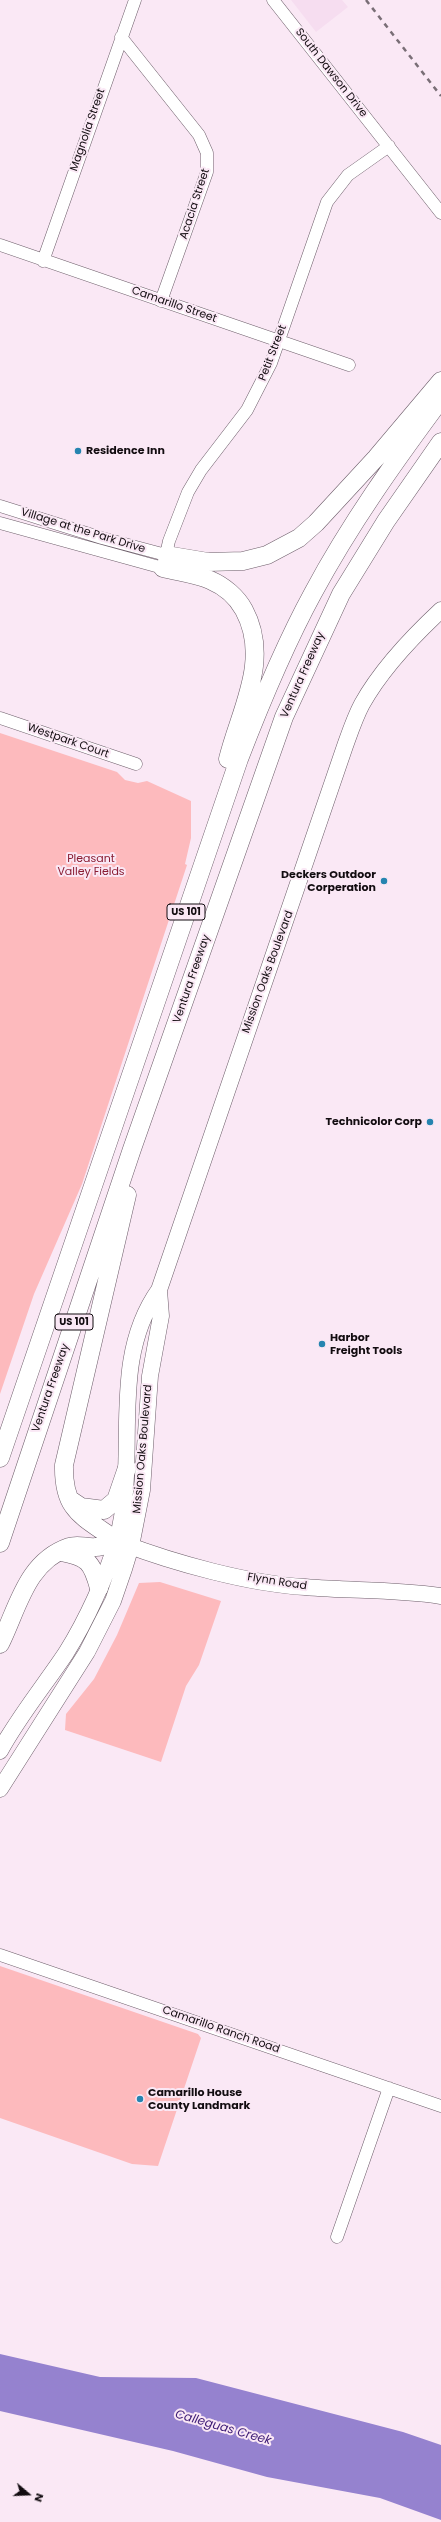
<!DOCTYPE html>
<style>
body{margin:0}
#map{position:relative;width:441px;height:2522px;overflow:hidden;background:#fae8f5;font-family:Poppins,sans-serif}
canvas{display:block}
.north{position:absolute;left:8px;top:2474px;width:40px;height:40px;-webkit-text-stroke:3px #fae8f5;paint-order:stroke;rotate:109deg;font-size:11px;font-weight:700;line-height:16px;text-align:center;color:#120c10}
.north::after{content:'';display:block;margin:auto;width:14px;height:18px;background:#120c10;clip-path:polygon(50% 0,100% 100%,50% 72%,0 100%)}
</style>
<div id="map">
<canvas width="441" height="2522"></canvas>
<div class="north">N</div>
</div>
<script>
const c = document.querySelector('canvas').getContext('2d');
c.lineJoin = 'round';
function fill(path, color) { c.fillStyle = color; c.fill(path, 'evenodd'); }
function strokePath(path, color, width, dash) { c.strokeStyle = color; c.lineWidth = width; c.lineCap = dash ? 'butt' : 'round'; c.setLineDash(dash || []); c.stroke(path); }
function write(font, color, halo, rows, align = 'center') {
  c.font = font + ' Poppins,sans-serif'; c.lineWidth = 4; c.setLineDash([]); c.textBaseline = 'middle'; c.strokeStyle = halo; c.fillStyle = color; for (const [text, x, y, turn = 0] of rows) {
    c.save(); c.translate(x, y); c.rotate((+turn || 0) * Math.PI / 180); c.textAlign = isNaN(turn) ? turn : align; if (halo) c.strokeText(text, 0, 0); c.fillText(text, 0, 0); c.restore();
  }
}
fill(new Path2D(`
 M291,0H342L348,7L316,32Z`), '#f6ddf0');
fill(new Path2D(`
 M0,733L117,772L125,780L138,783L147,781L191,801V838L185,864L187,865L82,1184L34,1294L0,1394Z
 M160,1582L221,1601L199,1665L186,1686L161,1762L65,1730L66,1714L94,1679L117,1635L139,1583Z
 M0,1966L198,2034L201,2038L158,2166L132,2164L0,2118Z`), '#fdbabd');
fill(new Path2D(`
 M0,2354L100,2377L196,2378L403,2432L441,2445V2520L380,2498L267,2477L173,2451L0,2411Z`), '#9582cf');
const minor = new Path2D(`
 M273,0L441,213
 M121,37L199,135L207,153V172L161,301
 M0,245L349,365
 M43,261L135,0
 M0,506L102,538L166,555
 M0,523L163,568L169,541L188,492L201,470L247,410L271,363L327,202L348,175L389,146
 M0,718L136,764
 M0,1955L441,2106
 M337,2237L389,2088`);
const major = new Path2D(`
 M122,1543C174,1563 250,1584 305,1587C352,1591 393,1589 441,1596
 M0,1751C19,1716 44,1686 66,1653C86,1621 107,1576 117,1540C140,1458 107,1363 159,1290L345,746C350,732 355,717 362,704C382,668 412,637 441,610
 M0,1789L87,1652L113,1601L124,1569L131,1546L142,1490L150,1376L161,1316L159,1290`);
const highway = new Path2D(`
 M166,555L208,562L243,561L267,555L299,538L316,523L376,458L441,381
 M163,568C179,572 196,574 210,580C224,586 237,597 244,610C271,660 240,710 228,759
 M0,1458L239,759C261,702 284,646 313,593C350,524 395,461 441,399
 M72,1501L81,1507L104,1510L116,1500L127,1468
 M117,1541C83,1516 63,1512 64,1465L127,1195
 M0,1543L132,1149L284,717L341,594L386,521L441,442
 M61,1552C88,1557 92,1562 99,1588
 M0,1644C18,1608 26,1562 69,1547C78,1544 87,1548 96,1547C103,1547 111,1543 117,1541`);
strokePath(minor, '#6d5e6a', 13);
strokePath(major, '#6d5e6a', 17);
strokePath(highway, '#6d5e6a', 19);
strokePath(minor, '#fff', 12);
strokePath(major, '#fff', 16);
strokePath(highway, '#fff', 18);
strokePath(new Path2D(`
 M366,0L441,96`), '#796e76', 2.5, [5, 5]);
for (const [x, y, r, color] of [
 [78,451,4,"#2584b0"],
 [384,881,4,"#2584b0"],
 [430,1122,4,"#2584b0"],
 [322,1344,4,"#2584b0"],
 [140,2099,4,"#2584b0"]
]) { const dot = new Path2D(); dot.arc(x, y, r, 0, 2 * Math.PI); c.fillStyle = color; c.fill(dot); strokePath(dot, '#fae8f5', 1.5); }
for (const [x, y, w] of [
 [186,912,38],
 [74,1322,38]
]) { const box = new Path2D(); box.roundRect(x - w / 2, y - 8, w, 16, 3); c.fillStyle = '#fae8f5'; c.fill(box); strokePath(box, '#120c10', 1); }
write('bold 10px', '#120c10', null, [
 ["US 101",186,912],
 ["US 101",74,1322]
]);
write('11px', '#120c10', '#fae8f5', [
 ["South Dawson Drive",331,73,52],
 ["Magnolia Street",88,130,-71],
 ["Acacia Street",195,204,-72],
 ["Camarillo Street",174,305,19],
 ["Petit Street",273,353,-69],
 ["Village at the Park Drive",83,531,17],
 ["Ventura Freeway",303,675,-66],
 ["Westpark Court",68,741,19],
 ["Mission Oaks Boulevard",268,972,-70],
 ["Ventura Freeway",192,979,-71],
 ["Ventura Freeway",51,1388,-71],
 ["Mission Oaks Boulevard",143,1449,-85],
 ["Flynn Road",277,1582,9],
 ["Camarillo Ranch Road",221,2030,19]
]);
write('bold 11px', '#120c10', '#fae8f5', [
 ["Residence Inn",86,451],
 ["Deckers Outdoor",376,875,"right"],
 ["Corperation",376,888,"right"],
 ["Technicolor Corp",422,1122,"right"],
 ["Harbor",330,1338],
 ["Freight Tools",330,1351],
 ["Camarillo House",148,2093],
 ["County Landmark",148,2106]
], 'left');
write('11px', '#891c32', '#fae8f5', [
 ["Pleasant",91,859],
 ["Valley Fields",91,872]
]);
write('italic 12px', '#3d1b75', '#fae8f5', [
 ["Calleguas Creek",223,2428,16]
]);
</script>
